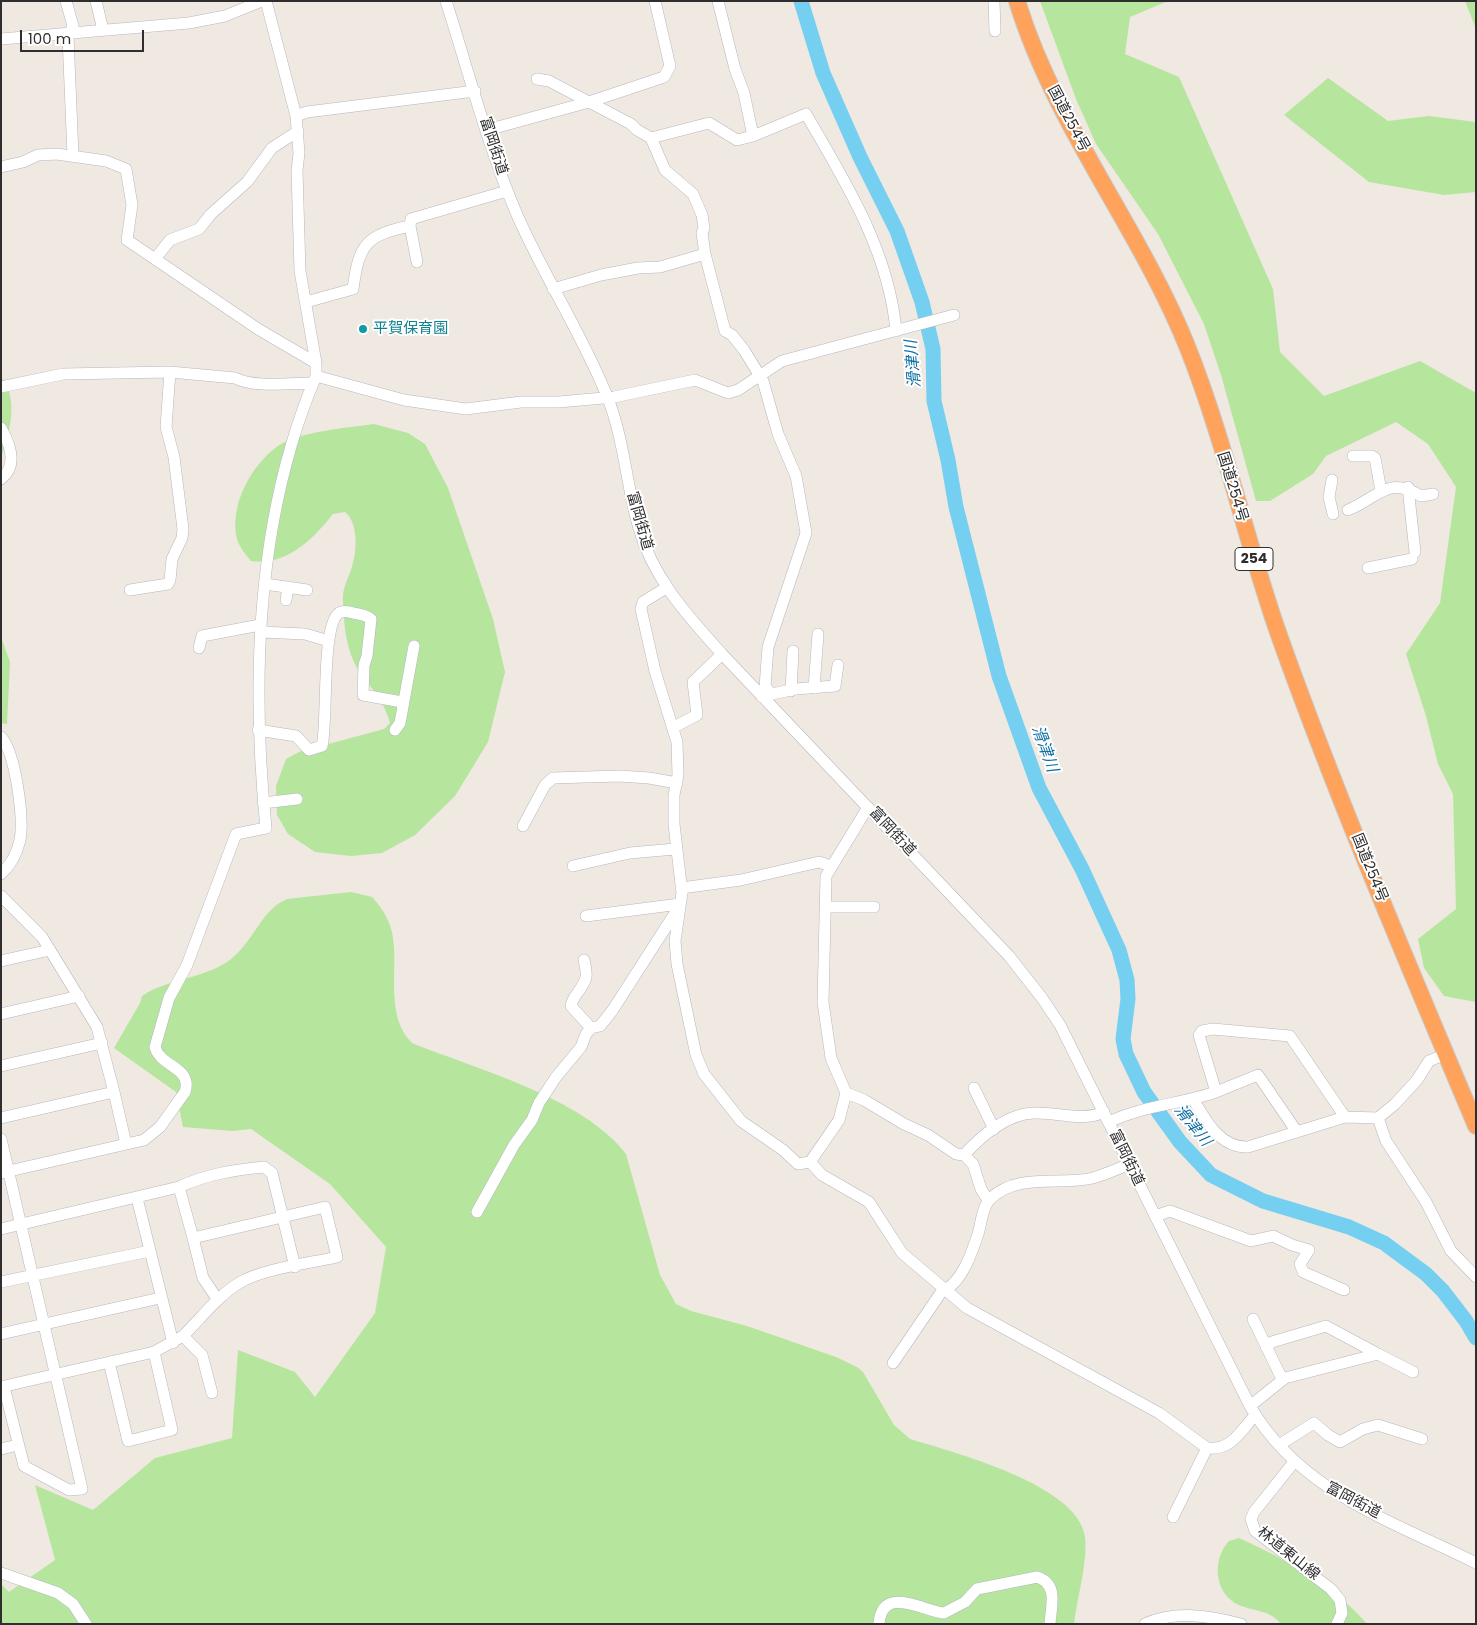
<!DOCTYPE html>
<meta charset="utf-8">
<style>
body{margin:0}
#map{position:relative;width:1477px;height:1625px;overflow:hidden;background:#efe9e1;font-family:Poppins,sans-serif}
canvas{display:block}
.frame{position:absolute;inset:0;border:2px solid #2e2e2e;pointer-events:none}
.scale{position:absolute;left:20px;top:30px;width:124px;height:22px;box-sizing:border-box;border:2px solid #2e2e2e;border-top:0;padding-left:6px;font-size:15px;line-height:18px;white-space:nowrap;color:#2e2e2e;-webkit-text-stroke:4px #fff;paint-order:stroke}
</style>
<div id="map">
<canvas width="1477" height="1625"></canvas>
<div class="frame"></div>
<div class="scale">100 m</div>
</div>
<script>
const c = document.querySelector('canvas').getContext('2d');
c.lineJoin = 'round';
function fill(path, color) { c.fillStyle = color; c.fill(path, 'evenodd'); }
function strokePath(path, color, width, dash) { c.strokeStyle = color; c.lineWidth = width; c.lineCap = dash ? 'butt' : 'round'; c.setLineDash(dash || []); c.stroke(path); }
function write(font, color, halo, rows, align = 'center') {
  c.font = font + ' Poppins,"Noto Sans JP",sans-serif'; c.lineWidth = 4; c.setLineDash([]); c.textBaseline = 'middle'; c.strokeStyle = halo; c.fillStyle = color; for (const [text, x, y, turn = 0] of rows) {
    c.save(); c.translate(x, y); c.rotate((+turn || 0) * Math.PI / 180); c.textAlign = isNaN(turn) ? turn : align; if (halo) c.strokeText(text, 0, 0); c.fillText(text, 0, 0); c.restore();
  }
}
fill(new Path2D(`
 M1040,1H1168L1130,17L1125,54L1179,77L1273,289L1280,352L1324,396L1420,361L1476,393V1002L1444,996L1424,968L1418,939L1456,909L1453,794L1438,764L1426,716L1406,654L1440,603L1456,487L1428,444L1396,422L1326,456L1313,474L1270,501H1256L1221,375L1204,324L1158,234L1096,144L1076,99Z
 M1465,1H1476V29Z
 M1328,78L1388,121L1429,116L1476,122V192L1444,195L1369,182L1284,115Z
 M1,377C19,397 10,434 1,457Z
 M374,424L408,433L425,444L448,488L493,619L505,672L488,742L455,796L415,835L382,853L351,856L315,852L288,834L277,815L276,786L286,759L299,752L384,729L390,723C385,704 375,692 363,677C346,655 344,626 343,600C342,587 350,576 353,563C357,549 358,522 345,512L333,514C313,539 287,566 251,561C246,555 240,548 237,539C229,506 251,465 278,446C301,431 347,428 374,424Z
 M1,637L10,662L7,724L1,723Z
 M351,892L372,897C383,909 391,922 393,938C398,972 385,1016 412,1043C476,1069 584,1098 626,1154L660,1275L676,1304L691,1311L747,1326L836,1357L857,1367L863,1372L894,1425L910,1439C953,1452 1079,1485 1085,1537C1088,1561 1077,1599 1074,1624H1V1584L9,1592L55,1560L35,1485L93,1510L155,1458L232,1438L238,1350L295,1372L315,1397L375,1313L386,1247L330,1184L251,1129L233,1131L183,1127L176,1092L114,1048L140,1003L142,996C167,979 201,979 227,962C252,946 261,909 287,899Z
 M1239,1538C1285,1559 1334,1585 1367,1624H1281C1268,1607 1246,1612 1232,1601C1213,1586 1214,1557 1229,1541Z`), '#b6e59e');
strokePath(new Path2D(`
 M801,1L823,73L860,157L897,231L922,302L933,349L934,401L948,460L956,507L999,676L1039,788L1082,869L1119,950L1127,980L1128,999L1123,1039L1126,1054L1144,1092L1180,1142L1211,1175L1263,1201L1349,1227L1384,1243L1426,1274L1443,1291L1466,1321L1476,1338`), '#75cff0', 15);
const minor = new Path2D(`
 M66,1L73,26L68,37L73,155
 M96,1L103,30
 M446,1C469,73 488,148 518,217C545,278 582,334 607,396C624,438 626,483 638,525C652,577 686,614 722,654L1009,956L1042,998L1060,1025L1250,1406C1300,1492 1392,1521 1476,1563
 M718,1L735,69L744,93L753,136
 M994,1L995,31
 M1,39L189,23L225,16L262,1
 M537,79L549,81L589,102L664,77L670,66L655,1
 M296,116L307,112L475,91
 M487,130L589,102L631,124L637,130L651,138L665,170L693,194L702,215L704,228L702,233L705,254L725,331L732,335L744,350L763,381L778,434L796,476L806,533L768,647L765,687L762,697
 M651,138L709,123L737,140L753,136L806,114C845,181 889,251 896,331
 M1,167L23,162L38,155L57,154L106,161L126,169L132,205L127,240L258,329L316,363
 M155,259L170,240L199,229L211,214L247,182L272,148L298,131
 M417,262L410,226L411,219L507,191
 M553,289L601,275L638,268L660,267L705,254
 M306,302L353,289C359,244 366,235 410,226
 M316,376L404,400L466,409L521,402H559L614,397L695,380L728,393L738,390L782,361L954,315
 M1,387L63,374L170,372L235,378C253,388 292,383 313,383
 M1,428C10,444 18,466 1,479
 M1353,456H1372L1375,458L1381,491
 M1332,480L1329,497L1333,514
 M1408,487L1415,552
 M1348,510C1378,498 1387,475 1421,496L1433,494
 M1368,568L1412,559
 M265,584L307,590
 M666,588L643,602L641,609L655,671L677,742L678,775L674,795V824L682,893L675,941L677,964L696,1055L704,1074L741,1121L783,1150L798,1164L810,1162L839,1120L846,1093L831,1058L823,1002L826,876L868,807
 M130,590L168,584L170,580L172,559L182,538L183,529L174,457L166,427L170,372
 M286,600L288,587
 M261,632L305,634L329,641
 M199,648L202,636L260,625
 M765,687L772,694L796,689L835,686L838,665
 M814,688L818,634
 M791,691L793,651
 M674,727L697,715L693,682L722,654
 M258,730L296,736L309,750L322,746C328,723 321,625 339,613C343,610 349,612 353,613C360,614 366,615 371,619L367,656L364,665L363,695L402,702
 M395,730L400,723L414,646
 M1,737C16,754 24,819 20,840C17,853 11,865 1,874
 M263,803L297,799
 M523,826L545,785L553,778L619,776L649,778L677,783
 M573,866L630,853L675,849
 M681,888L741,880L819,862L831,866
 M1,896L42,937L97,1027L114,1092
 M826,907H874
 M586,916L680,904
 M584,960C585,965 587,973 586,977C584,988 572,996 571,1006L591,1028
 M1,961L50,950
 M1,1014L79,996
 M1,1066L102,1043
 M974,1088L994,1129
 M1216,1092L1258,1075L1297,1132
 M846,1093L864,1100L904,1124L928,1135L956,1154L964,1155L973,1164L981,1189L988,1200
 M1193,1099C1206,1121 1220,1148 1248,1147L1345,1117L1378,1118L1395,1104L1417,1080L1429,1061L1446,1054
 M1,1118L114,1092L126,1144
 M1378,1118L1386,1141L1426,1202L1451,1251L1476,1277
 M1109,1122C1142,1106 1181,1104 1216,1092L1199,1035L1202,1031L1213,1029L1290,1036L1345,1117
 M1,1139L82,1489L69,1490L24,1466L4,1387
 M964,1155C981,1136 1008,1113 1035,1113C1057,1112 1083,1122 1104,1112
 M810,1162L822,1175L869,1202L902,1253L967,1308L1159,1413L1207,1448C1231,1451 1241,1431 1255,1415
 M1,1173L144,1140L160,1127L185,1092C193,1067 160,1067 155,1047L169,998L187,965L236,834L266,828C251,678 256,517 316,376V363L300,271L297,171L299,153L296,116L266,1
 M137,1198L173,1343
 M477,1212L514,1145L532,1120L539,1103L556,1077L581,1047L586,1034L591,1028L600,1026L612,1011L677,910
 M1155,1216L1170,1211L1251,1241L1273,1236L1292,1245L1309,1250L1300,1264L1303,1272L1344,1290
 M1,1229L179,1187
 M193,1238L203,1278L218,1300
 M1,1282L150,1251
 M1253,1319L1282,1379
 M1,1334L160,1298
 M183,1336C201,1318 218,1296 239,1283C261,1269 311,1263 337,1257L325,1207L193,1238L179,1187C207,1174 234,1170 264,1167L272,1173L295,1267
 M1266,1347L1272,1342L1326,1326L1378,1354
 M109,1362L128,1441L172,1430L154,1352
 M893,1363L942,1291C962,1284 973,1250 979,1231C981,1222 983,1206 990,1199C1018,1172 1060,1186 1093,1178C1106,1174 1118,1169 1129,1164
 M1,1387L154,1352L183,1336L202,1355L212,1393
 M1250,1406L1285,1378L1378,1354L1413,1372
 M1279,1445L1314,1423L1328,1435L1340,1442L1363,1429L1378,1425L1422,1439
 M1,1449L18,1445
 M1294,1462L1254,1512L1251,1519L1255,1531L1331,1589L1340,1600L1342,1613L1337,1624
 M1173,1517L1207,1448
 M1,1573L58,1593L73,1604L86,1624
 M879,1624C882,1585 921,1610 944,1613L965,1602L977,1589L1037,1577C1059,1584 1051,1606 1050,1624
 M1145,1624C1176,1610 1209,1616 1241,1624`);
const highway = new Path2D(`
 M1017,1C1055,125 1139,227 1187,346C1225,441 1246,542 1280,638C1339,803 1408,964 1476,1126`);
strokePath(minor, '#b4b7c1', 12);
strokePath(highway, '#c9c9c9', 18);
strokePath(minor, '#fff', 11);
strokePath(highway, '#ffa35c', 16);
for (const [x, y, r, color] of [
 [363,329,5,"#0f9aa8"]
]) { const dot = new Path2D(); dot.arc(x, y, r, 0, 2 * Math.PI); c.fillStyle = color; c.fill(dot); strokePath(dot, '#fff', 2); }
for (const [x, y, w] of [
 [1254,559,38]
]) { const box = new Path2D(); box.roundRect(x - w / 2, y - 11.5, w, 23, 4); c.fillStyle = '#fff'; c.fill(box); strokePath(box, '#2e2e2e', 1); }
write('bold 14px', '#2e2e2e', null, [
 ["254",1254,559]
]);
write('15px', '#2e2e2e', '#fff', [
 ["国道254号",1068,119,62],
 ["富岡街道",493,146,72],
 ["国道254号",1232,487,73],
 ["富岡街道",639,521,74],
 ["富岡街道",892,832,47],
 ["国道254号",1369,868,68],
 ["富岡街道",1126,1158,64],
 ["富岡街道",1353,1501,28],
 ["林道東山線",1288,1554,39]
]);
write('15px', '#0d838f', '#fff', [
 ["平賀保育園",373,329]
], 'left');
write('italic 16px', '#0d6fa3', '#fff', [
 ["滑津川",914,364,-95],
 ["滑津川",1044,749,70],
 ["滑津川",1192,1126,51]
]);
</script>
